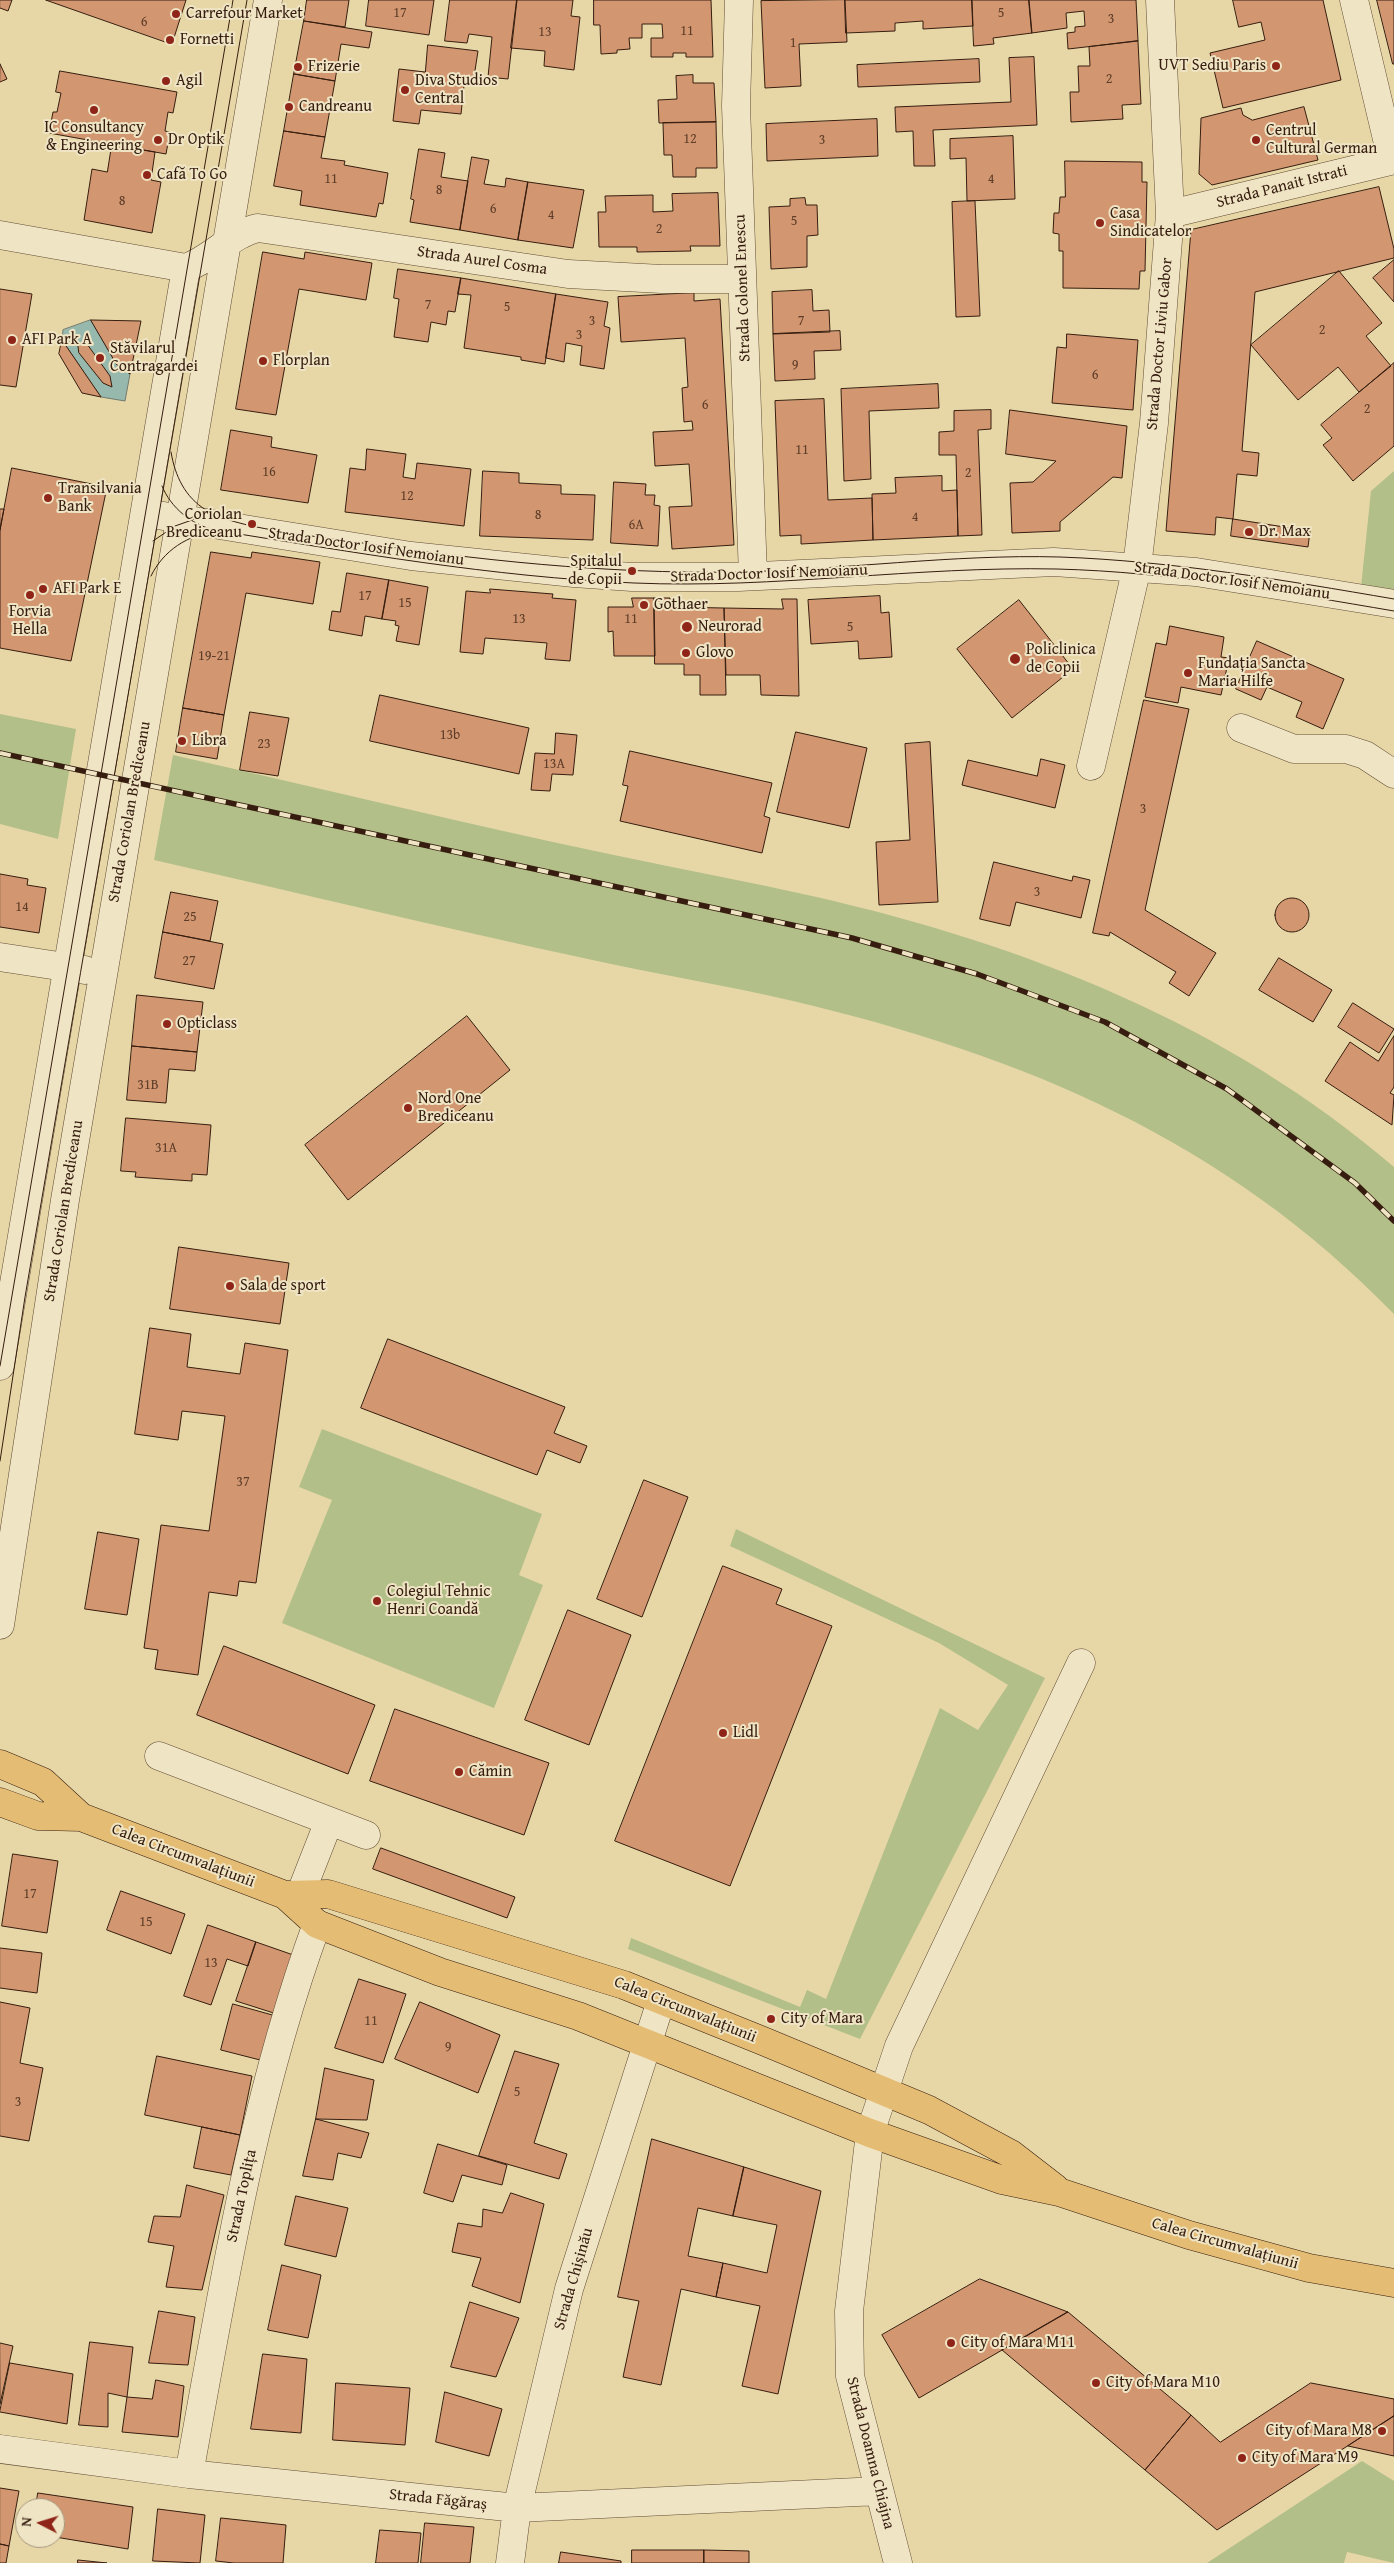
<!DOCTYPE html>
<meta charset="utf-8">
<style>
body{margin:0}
#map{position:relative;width:1394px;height:2563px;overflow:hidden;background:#e7d7a6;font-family:"Gentium Book Plus",serif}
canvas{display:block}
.north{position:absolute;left:15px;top:2498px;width:50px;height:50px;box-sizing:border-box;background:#efe5c5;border:1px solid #a5957c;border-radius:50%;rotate:275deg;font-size:14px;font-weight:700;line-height:20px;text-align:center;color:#361d0f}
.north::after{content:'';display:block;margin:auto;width:18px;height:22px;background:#8f2418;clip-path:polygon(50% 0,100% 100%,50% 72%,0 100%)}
</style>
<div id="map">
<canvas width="1394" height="2563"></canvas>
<div class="north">N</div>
</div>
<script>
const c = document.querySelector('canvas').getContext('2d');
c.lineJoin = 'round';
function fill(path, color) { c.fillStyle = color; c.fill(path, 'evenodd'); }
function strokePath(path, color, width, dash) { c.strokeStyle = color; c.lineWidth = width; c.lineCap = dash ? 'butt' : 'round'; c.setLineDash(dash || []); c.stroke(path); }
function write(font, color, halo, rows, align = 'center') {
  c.font = font + ' "Gentium Book Plus",serif'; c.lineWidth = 4; c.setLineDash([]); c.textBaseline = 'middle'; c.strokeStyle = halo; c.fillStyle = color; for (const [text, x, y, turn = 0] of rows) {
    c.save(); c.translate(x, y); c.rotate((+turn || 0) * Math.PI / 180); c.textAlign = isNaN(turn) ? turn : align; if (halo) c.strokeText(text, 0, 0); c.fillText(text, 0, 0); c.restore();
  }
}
fill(new Path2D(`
 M1394,471V591L1361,587L1371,491Z
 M0,714L76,729L58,839L0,824Z
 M173,755C320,788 466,824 614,855C680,869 746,881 812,896C1024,944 1228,1024 1394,1167V1314C1225,1140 1025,1056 793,1001C725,985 656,974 588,959C443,928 299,893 154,860Z
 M322,1429L542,1514L519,1575L543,1585L494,1708L282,1623L332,1500L299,1487Z
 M736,1529L1045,1678L860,2039L628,1949L631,1938L800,2007L807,1990L826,1999L940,1708L978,1730L1008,1685L939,1643L730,1546Z
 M1362,2461L1394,2481V2563L1347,2552L1344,2563H1207Z`), '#b2bf89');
const water = new Path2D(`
 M91,320L117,365L130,374L125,401L101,397L62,340L63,330Z`);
fill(water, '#97b8ad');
strokePath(water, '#707a6e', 1);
const building = new Path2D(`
 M0,0H12L8,11L0,8Z
 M46,0H186L172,44Z
 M307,0H349L345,27L304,21Z
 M369,0H434L429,35L366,26Z
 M450,0H517L508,79L488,77L492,37L469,34L467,43L445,41Z
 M517,0H573L571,16L580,17L574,70L544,66L545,51L511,48Z
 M594,0H711L713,57H686V53H673V57H651V38H663L662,24H642V38H629L630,49L617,50V53L601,54L600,25H594Z
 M845,0L847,42L799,44L801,86L765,88L761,1Z
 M845,0H972L973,26L923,29V21L895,23V31L846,33Z
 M972,0H1029L1032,33L993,38L994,44L974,46Z
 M1029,0H1136L1138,41L1068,49L1067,33L1075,32V27L1085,26L1084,11L1066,13L1067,28L1032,33Z
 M1233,0H1323L1341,80L1223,108L1210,53L1265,40L1261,22L1239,27Z
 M1377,0H1394V64H1393Z
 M304,21L372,32L369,48L341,44L335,81L294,74Z
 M1138,41L1141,104L1122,105L1123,119L1071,122L1070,92H1079L1078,66H1090L1089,47Z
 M428,45L478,51L474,77L465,76L461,114L421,110L419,124L393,121L399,69L425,72Z
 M1034,57L1037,125L933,130L935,166H914L913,131L896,132L895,107L1011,102L1009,58Z
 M979,59L980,82L858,87L857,65Z
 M0,64L7,79L0,82Z
 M60,71L177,92L173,113L168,112L165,131L170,132L166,154L49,133L53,112H57L61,93L56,92Z
 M294,74L335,81L325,137L284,131Z
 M693,75V83H714L716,122L659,123L658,100L677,99L676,76Z
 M1304,107L1318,160L1212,185L1199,174L1201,118L1241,108L1243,115L1252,120Z
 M877,119L878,156L767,161L766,124Z
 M716,122L717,168H696V177H673L672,155H664L663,123Z
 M284,131L325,137L321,158L345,161L344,165L388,173L383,204L379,203L376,217L300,205L302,191L274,186Z
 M1013,136L1015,199L967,201L966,158L950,159V139Z
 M112,145L155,152L151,180L161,182L152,233L84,220L92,169L107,172Z
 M419,149L445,153L441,177L468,181L460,230L410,222L414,200L411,199Z
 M472,157L489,160L484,184L505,187L506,178L528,182L518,240L460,230Z
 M1065,161L1142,162V182H1147L1145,271H1140L1139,289L1063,288V251H1059V234L1053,233L1054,213H1059L1060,197H1065Z
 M528,182L584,190L573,248L518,240Z
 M1379,187L1394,249V258L1255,292L1242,451L1259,453L1257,476L1237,474L1233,519L1216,517L1215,535L1166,531L1191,230Z
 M718,193L720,246H690L691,251L637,252V247H599L598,212H606L605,196L653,195V212L673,211L672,194Z
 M805,198L806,205H817L818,235L807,236V267L771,269L769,207L790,206V199Z
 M975,201L980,316L956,317L952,202Z
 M263,252L304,259L305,252L372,263L366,300L299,289L276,415L236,409Z
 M1394,260V302L1373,278Z
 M398,269L461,278L455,312L448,311L446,325L431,322L428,342L394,337L399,299L394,298Z
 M1339,271L1382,323L1366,336L1391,366L1359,392L1338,367L1298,400L1251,345Z
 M461,278L556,294L545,364L521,360V357L464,348L471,295L458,294Z
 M0,289L32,294L16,387L0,385Z
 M812,290L813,311L829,310L830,332L773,334L772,292Z
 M694,293V301L720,299L734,545L672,549L669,507L692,506L689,464L655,466L653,432L693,430L692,421L684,422L682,388L688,387L685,338L621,342L618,297Z
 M556,294L608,302L604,326L610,328L604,369L580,365L582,346L566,343L564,362L546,358Z
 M91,320L141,321L130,374L117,365Z
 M840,331L841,350L814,351L815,379L775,381L773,334Z
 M1067,334L1138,340L1133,410L1052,403L1057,347L1066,348Z
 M62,340L101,397L82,393L59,354Z
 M78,343L87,344L110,376L112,387L103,383L79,353Z
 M1394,363V446L1353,481L1323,445L1332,438L1321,425Z
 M938,384L939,408L869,411L871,479L844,481L841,389Z
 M824,399L828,500L872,498L873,540L801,544V535L780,536L775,401Z
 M991,410V429L978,430L982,535L958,536L956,455H939V432L954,431V411Z
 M1010,410L1127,426L1122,478L1113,477L1060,522V531L1012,533L1010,483L1033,482L1056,461L1006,454Z
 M231,430L272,437L271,447L317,455L308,503L221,490Z
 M367,449L406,454L403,477L415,479L417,463L471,469L464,526L345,512L350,468L365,470Z
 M12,468L107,487L71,661L0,648V530Z
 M483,471L519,473V483L561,485V494L595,495L593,540L480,536Z
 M942,476V491L957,490L958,536L873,540L872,494L896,493L895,478Z
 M614,482L646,484L645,495H655L654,505L660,506L658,546L611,543Z
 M0,509H4L0,530Z
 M1233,519L1310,531L1308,547L1231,536Z
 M211,552L251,558L252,552L320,562L313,604L246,593L224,715L183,708Z
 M347,573L389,580L382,619L365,616L362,636L329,630L332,611L340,612Z
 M389,580L428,587L419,645L396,641L399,626L395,625L396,621L382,619Z
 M490,589L553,594L552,598L576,600L570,661L545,659L547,643L485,638L483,654L460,652L466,591L490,593Z
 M880,596L881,613L889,612L892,657L859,659L858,641L811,644L808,600Z
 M632,598H654L655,656H614L613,631L608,632V607H633Z
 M654,598H670V607L724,608L726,695H700V675H684V664H655Z
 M782,599H797L799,696L761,695L760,675H726L724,608L783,609Z
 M1019,600L1073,669L1012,718L957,649Z
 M1170,626L1224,637L1221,657L1229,658L1221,695L1181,687L1178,703L1145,697L1156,643L1166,645Z
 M1257,641L1344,679L1323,729L1296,717L1302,702L1267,687L1261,700L1236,689Z
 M380,695L529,728L519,774L370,741Z
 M1144,700L1189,709L1145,910L1216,953L1189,996L1169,983L1176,972L1110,932L1109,936L1093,933Z
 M183,708L224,715L217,759L176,752Z
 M250,712L289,718L278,776L240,770Z
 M796,732L867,748L849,828L777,812Z
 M556,733L577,735L573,775L552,774L550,791L531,790L535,753L554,754Z
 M930,742L938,902L879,905L876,842L910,840L905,744Z
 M630,751L772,783L764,816L770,818L762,853L620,821L628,786L623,785Z
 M1041,759L1065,765L1055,808L962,785L968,760L1037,776Z
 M994,862L1072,881L1073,876L1090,880L1081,918L1016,902L1010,926L980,919Z
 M0,874L28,879L27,885L46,888L39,933L0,927Z
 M171,892L218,901L210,941L163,932Z
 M1275 915a17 17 0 1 1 34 0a17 17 0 1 1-34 0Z
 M163,932L223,944L214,989L155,978Z
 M1279,958L1332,990L1313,1022L1259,990Z
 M137,995L203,1002L197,1052L132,1046Z
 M1353,1003L1394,1029L1379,1053L1338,1027Z
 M467,1016L510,1070L348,1200L305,1145Z
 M1394,1036V1087L1390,1093L1394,1095L1392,1125L1325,1081L1350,1042L1378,1061Z
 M132,1046L197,1052L195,1071L169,1069L166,1103L127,1100Z
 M126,1118L211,1125L207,1175L192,1174V1181L135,1177L136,1172L121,1171Z
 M179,1247L289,1263L280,1324L170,1309Z
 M150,1328L191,1334L187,1367L240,1374L245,1343L288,1350L256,1583L239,1581L237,1596L209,1592L198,1675L155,1669L158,1650L144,1648L161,1525L209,1531L225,1416L182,1411L178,1440L135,1434Z
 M388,1339L565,1407L554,1433L587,1446L580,1463L547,1450L537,1475L361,1408Z
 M644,1480L688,1497L642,1617L597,1599Z
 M98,1532L139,1539L127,1615L85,1609Z
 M723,1566L782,1589L776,1604L832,1626L730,1886L615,1841Z
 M568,1610L631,1635L589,1745L525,1720Z
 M224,1646L375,1705L348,1774L197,1715Z
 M395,1709L549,1763L524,1835L370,1781Z
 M381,1848L515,1897L507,1918L373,1869Z
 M13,1854L58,1861L47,1933L2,1926Z
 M121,1891L185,1914L171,1954L107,1930Z
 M208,1925L256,1942L248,1966L227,1959L211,2005L184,1996Z
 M256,1942L302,1958L283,2016L236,2001Z
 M0,1948L42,1953L37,1993L0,1988Z
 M359,1979L406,1994L383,2063L335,2048Z
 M0,2002L30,2008L20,2063L43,2068L29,2141L0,2136Z
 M420,2002L500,2035L478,2093L395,2059Z
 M233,2004L276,2016L264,2061L221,2050Z
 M515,2051L559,2064L534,2143L567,2154L559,2179L479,2156Z
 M157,2056L252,2076L240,2135L145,2115Z
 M325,2068L374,2080L367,2120L316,2119Z
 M316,2119L369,2133L361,2158L338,2153L333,2180L303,2176Z
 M202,2127L240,2135L231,2175L194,2168Z
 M652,2139L744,2167L733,2216L698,2208L688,2256L723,2263L716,2297L681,2289L661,2385L623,2377L639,2301L618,2297Z
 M438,2144L507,2165L502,2185L462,2175L453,2202L424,2193Z
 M744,2167L821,2191L778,2394L742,2386L760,2306L716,2297L723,2263L767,2273L777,2225L733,2216Z
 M187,2185L224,2195L202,2290L166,2287L174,2246L148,2242L154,2216L180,2217Z
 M511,2193L544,2204L520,2303L472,2286L481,2258L452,2252L458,2223L482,2227L483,2209L502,2213Z
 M296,2196L348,2208L336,2257L285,2245Z
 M282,2265L321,2275L308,2338L268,2330Z
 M980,2279L1068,2312L919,2398L882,2335Z
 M470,2302L519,2318L496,2377L451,2367Z
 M159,2311L195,2317L188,2365L149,2363Z
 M1068,2312L1191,2415L1145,2470L1002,2350Z
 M90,2342L133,2347L127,2397L108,2393V2427L79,2425Z
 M0,2343L13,2346L0,2404Z
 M263,2354L307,2359L301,2433L251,2429Z
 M10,2363L73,2374L67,2424L0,2412Z
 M156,2380L184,2386L178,2437L122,2432L127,2397L152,2399Z
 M336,2383L410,2388L405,2445L333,2440Z
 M1311,2383L1394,2399V2416L1217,2530L1145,2470L1191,2415L1220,2442Z
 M445,2392L502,2409L489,2456L436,2442Z
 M1394,2416V2456L1348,2446Z
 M0,2488L19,2491L9,2546L0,2544Z
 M38,2493L133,2507L128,2549L55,2537V2508H36Z
 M158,2509L205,2515L200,2563L153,2561Z
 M221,2518L286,2525L283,2563H234L216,2561Z
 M425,2523L474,2527L470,2563H421Z
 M380,2530L421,2533L418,2563H376Z
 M0,2544L9,2546L6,2563H0Z
 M632,2550H704V2563H632Z
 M704,2550L749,2551V2563H704Z
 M561,2552L621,2561V2563H559Z
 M78,2560L107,2563H78Z`);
fill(building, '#d29771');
strokePath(building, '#361d0f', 1);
const minor = new Path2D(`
 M739,0L736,106L753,576
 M1354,0L1392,160
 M1170,214L1394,160
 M0,235L186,268C213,258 231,234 258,228L568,274L662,279H742
 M145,513L411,556L574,573L632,577H738L1054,562L1196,572L1394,604
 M1241,728L1294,749H1346L1365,755L1394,774
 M1091,766L1137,567L1154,423L1170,214L1160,0
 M0,957L85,970
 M0,1366L186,268
 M0,1625L65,1200L268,0
 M159,1756L366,1835
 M300,1895L329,1821
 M0,2449L189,2474L517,2508L879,2491
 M189,2474C223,2289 252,2101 317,1924
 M510,2563L517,2508L569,2289L661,2001
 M898,2563L850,2376L849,2311L870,2133L899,2046L1081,1663`);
const major = new Path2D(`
 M0,1764L43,1782L81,1817
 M0,1802L38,1816L81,1817L285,1895L317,1924L440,1972L578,2016L870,2133L1002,2180L1059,2192L1189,2235L1309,2268L1394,2283
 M285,1895L328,1894L624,1985L763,2041L929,2110L1011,2154L1055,2188`);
strokePath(minor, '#624c35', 29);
strokePath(major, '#361d0f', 29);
strokePath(minor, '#efe5c5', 28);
strokePath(major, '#e4bc73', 28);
strokePath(new Path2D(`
 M171,452C175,476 185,497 206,510C233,528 314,536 349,541C476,560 606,574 735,572C843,570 952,554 1060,557C1172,561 1283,580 1394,599
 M162,486C171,508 191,524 214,530C353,552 492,577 634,583C776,589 916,566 1057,569C1171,572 1282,592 1394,611
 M153,541L175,526L195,519
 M151,576C163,551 188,534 216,532
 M0,1366L233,0
 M0,1461L25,1297L247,0`), '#361d0f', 1);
const rail = new Path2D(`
 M0,753L852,938L977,974L1105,1022L1227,1089L1355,1183L1394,1221`);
strokePath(rail, '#361d0f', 5.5);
strokePath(rail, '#efe5c5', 4, [11]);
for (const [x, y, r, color] of [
 [176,14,5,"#8f2418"],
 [170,40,5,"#8f2418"],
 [1276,66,5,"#8f2418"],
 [298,67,5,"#8f2418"],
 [166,81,5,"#8f2418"],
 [405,90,5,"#8f2418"],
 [289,107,5,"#8f2418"],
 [94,110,5,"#8f2418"],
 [158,140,5,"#8f2418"],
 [1256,140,5,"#8f2418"],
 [147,175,5,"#8f2418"],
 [1100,223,5,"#8f2418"],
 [12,340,5,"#8f2418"],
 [100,358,5,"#8f2418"],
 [263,361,5,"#8f2418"],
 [48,498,5,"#8f2418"],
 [252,524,5,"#8f2418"],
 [1249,532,5,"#8f2418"],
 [632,571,5,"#8f2418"],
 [43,589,5,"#8f2418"],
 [30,595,5,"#8f2418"],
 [644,605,5,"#8f2418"],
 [687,627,6,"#8f2418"],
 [686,653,5,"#8f2418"],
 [1015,659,6,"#8f2418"],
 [1188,673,5,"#8f2418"],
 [182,741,5,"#8f2418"],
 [167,1024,5,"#8f2418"],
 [408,1108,5,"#8f2418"],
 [230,1286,5,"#8f2418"],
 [377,1601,5,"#8f2418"],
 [723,1733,5,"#8f2418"],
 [459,1772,5,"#8f2418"],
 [771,2019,5,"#8f2418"],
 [951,2343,5,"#8f2418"],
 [1096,2383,5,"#8f2418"],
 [1382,2431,5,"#8f2418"],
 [1242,2458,5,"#8f2418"]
]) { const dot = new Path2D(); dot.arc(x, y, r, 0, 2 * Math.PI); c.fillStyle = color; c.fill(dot); strokePath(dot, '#efe5c5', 2); }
write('14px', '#5d3c28', null, [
 ["17",400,13],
 ["5",1001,13],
 ["3",1111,19],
 ["6",144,22],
 ["11",687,31],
 ["13",545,32],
 ["1",793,43],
 ["2",1109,79],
 ["12",690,139],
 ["3",822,140],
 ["11",331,179],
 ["4",991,179],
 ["8",439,190],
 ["8",122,201],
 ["6",493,209],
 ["4",551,215],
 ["5",794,221],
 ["2",659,229],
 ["7",428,305],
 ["5",507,307],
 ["3",592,321],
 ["7",801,321],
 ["2",1322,330],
 ["3",579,335],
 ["9",795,365],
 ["6",1095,375],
 ["6",705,405],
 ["2",1367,409],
 ["11",802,450],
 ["16",269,472],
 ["2",968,473],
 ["12",407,496],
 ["8",538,515],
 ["4",915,517],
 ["6A",636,525],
 ["17",365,596],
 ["15",405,603],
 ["13",519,619],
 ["11",631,619],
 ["5",850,627],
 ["19-21",214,656],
 ["13b",450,735],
 ["23",264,744],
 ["13A",554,764],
 ["3",1143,809],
 ["3",1037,892],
 ["14",22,907],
 ["25",190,917],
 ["27",189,961],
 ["31B",148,1085],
 ["31A",166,1148],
 ["37",243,1482],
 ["17",30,1894],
 ["15",146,1922],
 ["13",211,1963],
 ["11",371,2021],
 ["9",448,2047],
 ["5",517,2092],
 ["3",18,2102]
]);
write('16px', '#361d0f', '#efe5c5', [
 ["Carrefour Market",186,14],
 ["Fornetti",180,40],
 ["UVT Sediu Paris",1266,66,"right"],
 ["Frizerie",308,67],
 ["Agil",176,81],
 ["Diva Studios",415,81],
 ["Central",415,99],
 ["Candreanu",299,107],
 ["IC Consultancy",94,128,"center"],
 ["& Engineering",94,146,"center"],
 ["Centrul",1266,131],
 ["Cultural German",1266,149],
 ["Dr Optik",168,140],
 ["Cafă To Go",157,175],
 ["Casa",1110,214],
 ["Sindicatelor",1110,232],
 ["AFI Park A",22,340],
 ["Stăvilarul",110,349],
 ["Contragardei",110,367],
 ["Florplan",273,361],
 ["Transilvania",58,489],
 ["Bank",58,507],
 ["Coriolan",242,515,"right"],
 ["Brediceanu",242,533,"right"],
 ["Dr. Max",1259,532],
 ["Spitalul",622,562,"right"],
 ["de Copii",622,580,"right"],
 ["AFI Park E",53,589],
 ["Gothaer",654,605],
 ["Forvia",30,612,"center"],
 ["Hella",30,630,"center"],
 ["Neurorad",698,627],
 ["Policlinica",1026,650],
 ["de Copii",1026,668],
 ["Glovo",696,653],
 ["Fundația Sancta",1198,664],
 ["Maria Hilfe",1198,682],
 ["Libra",192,741],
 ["Opticlass",177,1024],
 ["Nord One",418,1099],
 ["Brediceanu",418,1117],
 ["Sala de sport",240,1286],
 ["Colegiul Tehnic",387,1592],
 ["Henri Coandă",387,1610],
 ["Lidl",733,1733],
 ["Cămin",469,1772],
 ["City of Mara",781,2019],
 ["City of Mara M11",961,2343],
 ["City of Mara M10",1106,2383],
 ["City of Mara M8",1372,2431,"right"],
 ["City of Mara M9",1252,2458]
], 'left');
write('16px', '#361d0f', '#efe5c5', [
 ["Strada Panait Istrati",1282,187,-14],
 ["Strada Aurel Cosma",482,261,8],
 ["Strada Colonel Enescu",743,288,-92],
 ["Strada Doctor Liviu Gabor",1160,344,-85],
 ["Strada Doctor Iosif Nemoianu",366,547,8],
 ["Strada Doctor Iosif Nemoianu",769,574,-2],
 ["Strada Doctor Iosif Nemoianu",1232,581,8],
 ["Strada Coriolan Brediceanu",130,812,-80],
 ["Strada Coriolan Brediceanu",64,1211,-81],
 ["Calea Circumvalațiunii",183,1856,21],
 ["Calea Circumvalațiunii",685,2010,22],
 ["Strada Toplița",242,2196,-78],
 ["Calea Circumvalațiunii",1225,2244,16],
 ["Strada Chișinău",574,2279,-74],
 ["Strada Doamna Chiajna",870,2453,76],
 ["Strada Făgăraș",438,2500,6]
]);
</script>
